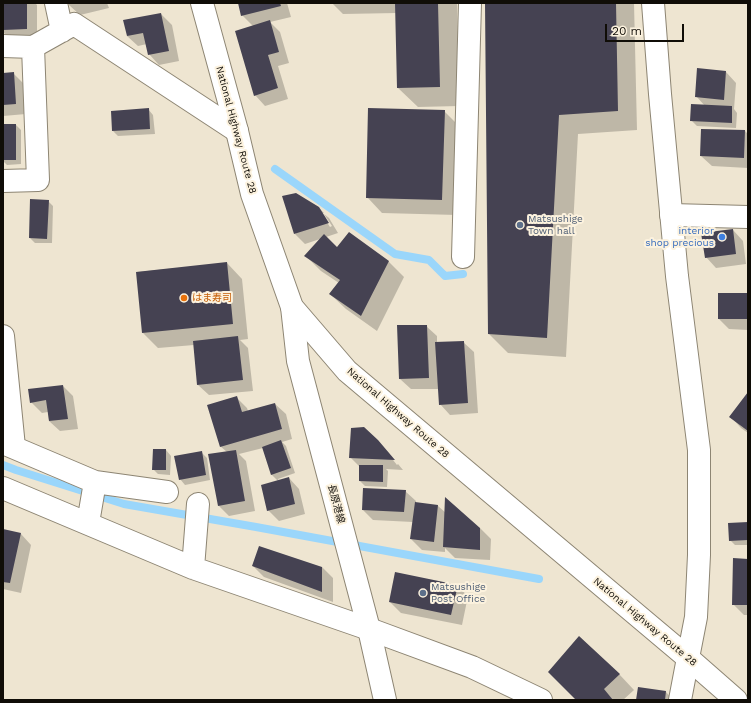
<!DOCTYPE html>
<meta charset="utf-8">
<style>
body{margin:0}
#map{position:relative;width:751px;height:703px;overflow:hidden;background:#eee5d1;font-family:"Work Sans",sans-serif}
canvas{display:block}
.frame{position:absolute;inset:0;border:4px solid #100d07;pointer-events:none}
.scale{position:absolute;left:605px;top:24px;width:79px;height:18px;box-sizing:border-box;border:2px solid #100d07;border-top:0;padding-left:5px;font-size:12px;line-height:14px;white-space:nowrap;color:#100d07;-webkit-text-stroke:3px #fcf2de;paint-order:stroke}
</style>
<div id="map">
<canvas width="751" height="703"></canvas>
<div class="frame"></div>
<div class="scale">20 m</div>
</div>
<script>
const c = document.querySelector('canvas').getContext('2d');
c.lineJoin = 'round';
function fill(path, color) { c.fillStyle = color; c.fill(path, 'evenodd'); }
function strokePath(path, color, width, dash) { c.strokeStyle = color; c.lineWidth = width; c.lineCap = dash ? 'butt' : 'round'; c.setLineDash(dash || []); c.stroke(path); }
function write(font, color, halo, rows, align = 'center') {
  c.font = font + ' "Work Sans","Noto Sans JP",sans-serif'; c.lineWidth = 4; c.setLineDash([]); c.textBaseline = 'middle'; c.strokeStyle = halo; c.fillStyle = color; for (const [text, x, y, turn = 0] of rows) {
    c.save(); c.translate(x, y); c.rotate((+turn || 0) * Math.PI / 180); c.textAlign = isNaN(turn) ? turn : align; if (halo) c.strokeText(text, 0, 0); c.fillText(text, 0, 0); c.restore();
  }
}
fill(new Path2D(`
 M3,3H35L37,5V39L11,40L3,32Z
 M69,3H107L109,8L80,15L69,5Z
 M239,3H287L291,17L270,22L280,32L289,63L278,66L288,99L265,106L255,95L253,26L242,15Z
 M332,3H457L459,106L418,107L398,88L397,13L343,14Z
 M486,3H634L637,130L578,134L566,357L508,353L489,334Z
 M161,14L172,25L179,61L159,65L149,54L147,44L138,46L127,36Z
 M726,72L736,83L734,109L737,113L736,128L697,126L691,120L705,106L696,96Z
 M13,73L24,84L26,114L3,116V74Z
 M148,109L153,115L155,134L118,136L113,131Z
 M444,111L460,127L457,215L382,213L367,197Z
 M3,125H16L21,130V164L7,165L3,161Z
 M745,131L748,134V168L712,166L701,156Z
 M48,201L53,206L52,243H35L30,238Z
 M318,207L324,213H321L330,227L332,226L324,214L329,218L338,233L326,237L337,249L388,261L404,277L377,331L346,309L330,294L339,283L321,271L306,256L320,239L305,244L295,234Z
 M733,230L743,241L746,264L716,268L706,257Z
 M227,263L242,279L248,339L240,340L248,348L253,391L209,395L198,385L194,345L158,348L143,333L137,272Z
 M748,294V330L729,329L719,319Z
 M426,326L437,336V343L463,342L474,352L478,413L450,415L440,404L439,389H411L400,379Z
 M63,386L73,396L78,429L60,431L49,421L48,412L42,413L31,402Z
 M748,394V433L741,428L731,417Z
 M237,398L247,408L248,411L275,404L286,414L292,439L282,442L286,446L295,473L278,479L279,481L289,478L299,489L305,514L279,521L268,510L278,481L272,475L263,448L239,454L246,461L255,511L229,516L219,506L227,452L220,446Z
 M378,441L397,465L398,464L403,470L386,469L388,471L387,487L365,486L360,481V467L350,457Z
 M166,450L171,456L170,475L158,474L153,469Z
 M201,452L207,458L210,480L185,485L180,479Z
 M405,491L416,501V503L438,506L446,513L480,528L491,539L490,560L455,558L445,548V552L422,550L411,539L413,522L373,520L363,510Z
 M748,523V545H735L730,540Z
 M3,530L21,534L31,545L21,593L3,589Z
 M748,560V615H744L733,604Z
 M253,566L322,567L333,578V602L264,577Z
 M457,586L468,596L462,625L401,613L390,602Z
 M619,674L634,690L623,700H578Z
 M666,692L673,700H637Z`), '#0003');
strokePath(new Path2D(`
 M275,169L395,254L429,260L445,276L463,274
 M3,465L16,470L124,504L256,527L539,579`), '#9ad6fb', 8);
fill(new Path2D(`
 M3,3H27V29L3,30Z
 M238,3H280L281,6L241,16Z
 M395,3H438L440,87L397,88Z
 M485,3H616L618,111L559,115L547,338L488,334Z
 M161,13L169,51L148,55L143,33L127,36L123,20Z
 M270,20L279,52L268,55L278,88L254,96L235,31Z
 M697,68L726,71L724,100L695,97Z
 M14,72L16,104L3,105V73Z
 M691,104L732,106V123L690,121Z
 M149,108L150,129L112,131L111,111Z
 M368,108L445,110L442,200L366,198Z
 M3,124H16V160H3Z
 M701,129L745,130L744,158L700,156Z
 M296,193L319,207L329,223L294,234L282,196Z
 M30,199L49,200L47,239L29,238Z
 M733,229L736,254L705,258L701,233Z
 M349,232L389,261L361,316L329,294L340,280L304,256L324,234L337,247Z
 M227,262L233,324L142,333L136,272Z
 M718,293H748V319H718Z
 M397,325H427L429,378L399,379Z
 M238,336L243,380L197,385L193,341Z
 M464,341L468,403L439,405L435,342Z
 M63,385L68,419L49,421L46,400L30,403L28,389Z
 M748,392V431L729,417Z
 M237,396L242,412L275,403L282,429L220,447L207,405Z
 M364,427L378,440L395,460L349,458L351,428Z
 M281,440L291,468L271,475L262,447Z
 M153,449H166V470H152Z
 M236,450L245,501L218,506L208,454Z
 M202,451L206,475L179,480L174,456Z
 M359,465H383V482L359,481Z
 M289,477L295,504L267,511L261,485Z
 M363,488L406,490L404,512L362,510Z
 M445,497L480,528V550L443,547Z
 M415,502L438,505L434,542L410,539Z
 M748,522V540L729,541L728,523Z
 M3,529L21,533L10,583L3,582Z
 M259,546L322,567V592L252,566Z
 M733,558L748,559V605H732Z
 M395,572L458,585L451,615L389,602Z
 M579,636L620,674L604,689L613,700H576L548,672Z
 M638,687L666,691L665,700H636Z`), '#454252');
const street = new Path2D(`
 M56,3L62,31
 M3,46L33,47L74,24L237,131
 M3,181L38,180L33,47
 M671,215L748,217
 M463,257L470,3
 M3,336L14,447
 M3,443L95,482L167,492
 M3,488L193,568L369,629L472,667L541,700
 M88,523L95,482
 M193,568L198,504
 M680,700L688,658`);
const secondary = new Path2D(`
 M653,3L660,94L677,276L699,450V555L696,617L688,658
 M292,307L298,361L369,629L385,700`);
const highway = new Path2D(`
 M202,3L237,131L252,194L292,307L347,371L688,658L736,700`);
strokePath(street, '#8d8573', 24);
strokePath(secondary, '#8d8573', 24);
strokePath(highway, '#8d8573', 24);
strokePath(street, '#fff', 22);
strokePath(secondary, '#fff', 22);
strokePath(highway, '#fff', 22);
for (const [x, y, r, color] of [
 [520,225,4,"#5c6f8a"],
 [722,237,4,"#3f7fe0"],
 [184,298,4,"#e8710a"],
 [423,593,4,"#5c6f8a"]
]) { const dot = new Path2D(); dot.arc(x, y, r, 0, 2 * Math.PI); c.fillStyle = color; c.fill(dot); strokePath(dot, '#fcf2de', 1.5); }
write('10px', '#100d07', '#fcf2de', [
 ["National Highway Route 28",236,130,75],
 ["National Highway Route 28",398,413,41],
 ["長原港線",336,504,75],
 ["National Highway Route 28",645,622,40]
]);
write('10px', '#4e5e75', '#fcf2de', [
 ["Matsushige",528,219],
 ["Town hall",528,231],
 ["Matsushige",431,587],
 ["Post Office",431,599]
], 'left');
write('10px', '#366cbe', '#fcf2de', [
 ["interior",714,231],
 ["shop precious",714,243]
], 'right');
write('10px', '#c56008', '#fcf2de', [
 ["はま寿司",192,298]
], 'left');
</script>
